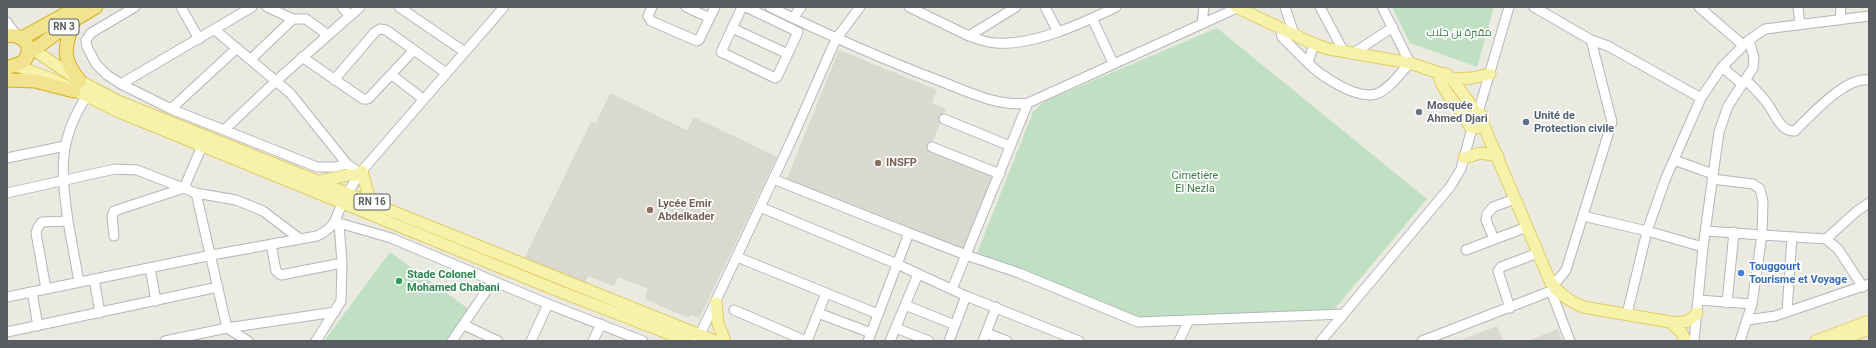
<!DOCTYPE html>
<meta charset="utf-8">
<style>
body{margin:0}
#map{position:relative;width:1876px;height:348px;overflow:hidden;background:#ebeae1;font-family:Roboto,sans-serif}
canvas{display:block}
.frame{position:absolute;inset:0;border:8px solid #595c60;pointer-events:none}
</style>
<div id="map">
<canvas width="1876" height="348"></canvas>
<div class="frame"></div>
</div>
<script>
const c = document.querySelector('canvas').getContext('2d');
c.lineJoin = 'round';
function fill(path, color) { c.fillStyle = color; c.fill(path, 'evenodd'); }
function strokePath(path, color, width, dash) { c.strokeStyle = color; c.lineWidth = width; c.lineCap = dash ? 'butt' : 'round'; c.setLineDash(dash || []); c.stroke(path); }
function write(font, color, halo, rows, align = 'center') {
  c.font = font + ' Roboto,Cairo,sans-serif'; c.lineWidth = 3.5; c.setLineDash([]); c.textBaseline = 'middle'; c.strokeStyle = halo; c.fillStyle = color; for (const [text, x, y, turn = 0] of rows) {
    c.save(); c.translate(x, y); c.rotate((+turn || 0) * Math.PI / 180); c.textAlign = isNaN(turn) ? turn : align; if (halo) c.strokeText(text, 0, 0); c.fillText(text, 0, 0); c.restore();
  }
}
fill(new Path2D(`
 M839,50L937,90L932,103L946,109L929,150L995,176L964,253L786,181Z
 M610,93L687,130L694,117L777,157L699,319L691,315L688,318L645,299L648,289L618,277L614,286L588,276L585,284L524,259L591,122L596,123Z
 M1497,326L1503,341H1458Z
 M1558,329L1562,341H1531L1530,340Z`), '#dad9cf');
fill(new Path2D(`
 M1392,7H1494L1477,67L1410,43Z
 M1217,28L1427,199L1333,311L1140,319L977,253L1033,112L1045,101Z
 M390,252L470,310L447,341H324Z`), '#bfe0c3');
const minor = new Path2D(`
 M135,7L91,33L86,40L87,47L96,64L107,75L121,84L171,109L317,167H335L347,164
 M181,7L199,39
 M267,7L293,19H306L328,35
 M342,7L350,16
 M399,7L465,52
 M652,7L648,16L651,21L697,41L699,40L715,7
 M686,7L710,18
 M742,7L721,52L775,78L777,77L798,32L746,7
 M770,7C826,34 882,59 940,81C969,92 997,107 1028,103L1237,8
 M909,7L969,36L1016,7
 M1045,7L1057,30
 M1285,7L1294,34
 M1320,7L1344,52
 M1534,7L1591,40L1612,122L1566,270L1558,280L1550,281
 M1699,7L1743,45
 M1798,7L1800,24
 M793,18L801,7
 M1092,18L1113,63
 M1840,20L1841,7
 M7,22L16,35
 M1202,22L1204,7
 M1280,27L1282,37L1308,63
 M732,28L788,54
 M215,30L290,93L347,164L360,173
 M969,36C978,39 987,43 996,43C1033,46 1083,23 1116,7
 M1591,40L1608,46L1701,98
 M1314,44L1308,63C1321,76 1357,100 1376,94C1389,90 1401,72 1410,63L1382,7
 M1352,54L1393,27
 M302,57L363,99H368L414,50
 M251,59L293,19
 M1722,67L1742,84
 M392,75L423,99
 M334,80L375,32L380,29L386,30L446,73
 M1746,80C1753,87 1761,95 1767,103C1775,113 1780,132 1795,131C1810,116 1846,76 1869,80
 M121,84L252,7
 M171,109L237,48
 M1478,113L1509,7
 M944,119L1010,146
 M224,130L276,81L360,7
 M932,147L1000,174
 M7,158L65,146
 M1674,160L1713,174
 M773,179L909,233L868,341
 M7,193L115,169L137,170L196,193L236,200L263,211L300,239
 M196,193L227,328L248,341
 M760,207L897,264L966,296L1079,341
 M1583,216L1647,231L1703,247
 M336,220L339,223L391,238L548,304L643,341
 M68,221C61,171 58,141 86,97
 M1706,231L1762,235L1763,202L1760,189L1753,184L1712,179
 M909,233L966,255L1019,273L1138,322L1344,314
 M114,236L112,216L114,211L184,188L202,146
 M1494,239L1486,220L1487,214L1493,207L1515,199
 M1826,239L1838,249L1863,287
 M271,244L276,271L281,275L342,263
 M1466,250L1527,227
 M737,257L878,314
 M150,268L156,301
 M94,279L100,313
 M46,289L36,233L38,227L42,222L68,221L79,282
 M952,289L1028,103
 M1555,290L1551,291L1570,341
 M32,292L38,326
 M7,297L212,255L317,236C335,227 335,221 342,203C347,193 354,183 360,173L504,7
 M1699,300L1752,304
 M1727,303L1734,232
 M905,305L955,325
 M1510,308L1498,271L1501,267L1538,253
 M734,310L806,341
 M1787,312L1792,237
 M818,313L871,333
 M1627,314L1647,231L1665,180L1701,98L1722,67L1749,40L1765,29L1869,16
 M1748,320L1775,316L1869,284
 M464,325L498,341
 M896,328L929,341
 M7,332L218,287
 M986,333L1007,341
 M165,341L227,328L335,312
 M316,341L341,301L342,263L339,223
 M452,341L493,281
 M531,341L548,304
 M593,341L601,324
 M697,341L792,139L836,39L860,7
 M807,341L826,293
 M890,341L918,274
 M949,341L966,296
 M983,341L996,307
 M1179,341L1189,320
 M1321,341L1450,187L1461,169L1472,128
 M1422,341L1551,291
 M1694,341L1703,247L1719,132L1728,106L1753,68L1754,58L1749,40
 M1740,341L1752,304L1762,235L1826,239L1857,211L1869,203`);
const major = new Path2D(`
 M1236,7L1314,44L1329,49L1410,63L1439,73L1446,74L1452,79L1476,112
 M28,46L80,81L118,101L715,341
 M15,65L54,80L119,112L556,290L688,341
 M1439,73C1440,89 1458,106 1467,119
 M1452,79L1472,78L1490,74
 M1467 120a8 8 0 1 1 16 0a8 8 0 1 1-16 0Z
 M1483,124L1550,281C1558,294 1569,301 1583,307L1670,322L1682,333L1685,341
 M1464,158L1481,153L1498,156
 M362,171L370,201
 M320,181L348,175H359
 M716,303L718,324L725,341
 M1670,322C1682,323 1689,323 1697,313
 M1816,341L1869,321
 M1839,341L1869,329`);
const highway = new Path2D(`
 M74,20C65,47 60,57 80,81
 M7,36C21,33 35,46 25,60C20,65 13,65 7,68
 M22,38L78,7
 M27,55L74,20L96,7
 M7,80L35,81L74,91`);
strokePath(minor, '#b3b6ba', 11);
strokePath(major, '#e2cc62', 13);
strokePath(highway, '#d6ae16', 15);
strokePath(minor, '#fff', 9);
strokePath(major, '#f6f2aa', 11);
strokePath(highway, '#f2e391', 13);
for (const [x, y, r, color] of [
 [1419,112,4,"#6b7280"],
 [1526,122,4,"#5c6f8a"],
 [878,163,4,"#8d6e63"],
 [650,210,4,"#8d6e63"],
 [1741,273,4,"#3f7fe0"],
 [399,281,4,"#2e9e5b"]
]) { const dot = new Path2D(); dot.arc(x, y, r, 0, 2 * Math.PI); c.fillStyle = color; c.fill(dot); strokePath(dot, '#fff', 1.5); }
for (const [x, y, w] of [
 [64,27,30],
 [372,202,36]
]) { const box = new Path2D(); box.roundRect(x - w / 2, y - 8, w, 16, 3); c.fillStyle = '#fff'; c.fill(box); strokePath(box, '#595c60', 1); }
write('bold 10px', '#595c60', null, [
 ["RN 3",64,27],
 ["RN 16",372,202]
]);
write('11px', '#3c7d45', '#fff', [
 ["مقبرة بن جلاب",1459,33],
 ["Cimetière",1195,176],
 ["El Nezla",1195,189]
]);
write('bold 11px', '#5b616d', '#fff', [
 ["Mosquée",1427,106],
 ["Ahmed Djari",1427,119]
], 'left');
write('bold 11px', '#4e5e75', '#fff', [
 ["Unité de",1534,116],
 ["Protection civile",1534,129]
], 'left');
write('bold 11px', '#785e54', '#fff', [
 ["INSFP",886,163],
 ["Lycée Emir",658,204],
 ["Abdelkader",658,217]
], 'left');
write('bold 11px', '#366cbe', '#fff', [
 ["Touggourt",1749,267],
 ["Tourisme et Voyage",1749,280]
], 'left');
write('bold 11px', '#27864d', '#fff', [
 ["Stade Colonel",407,275],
 ["Mohamed Chabani",407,288]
], 'left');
</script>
